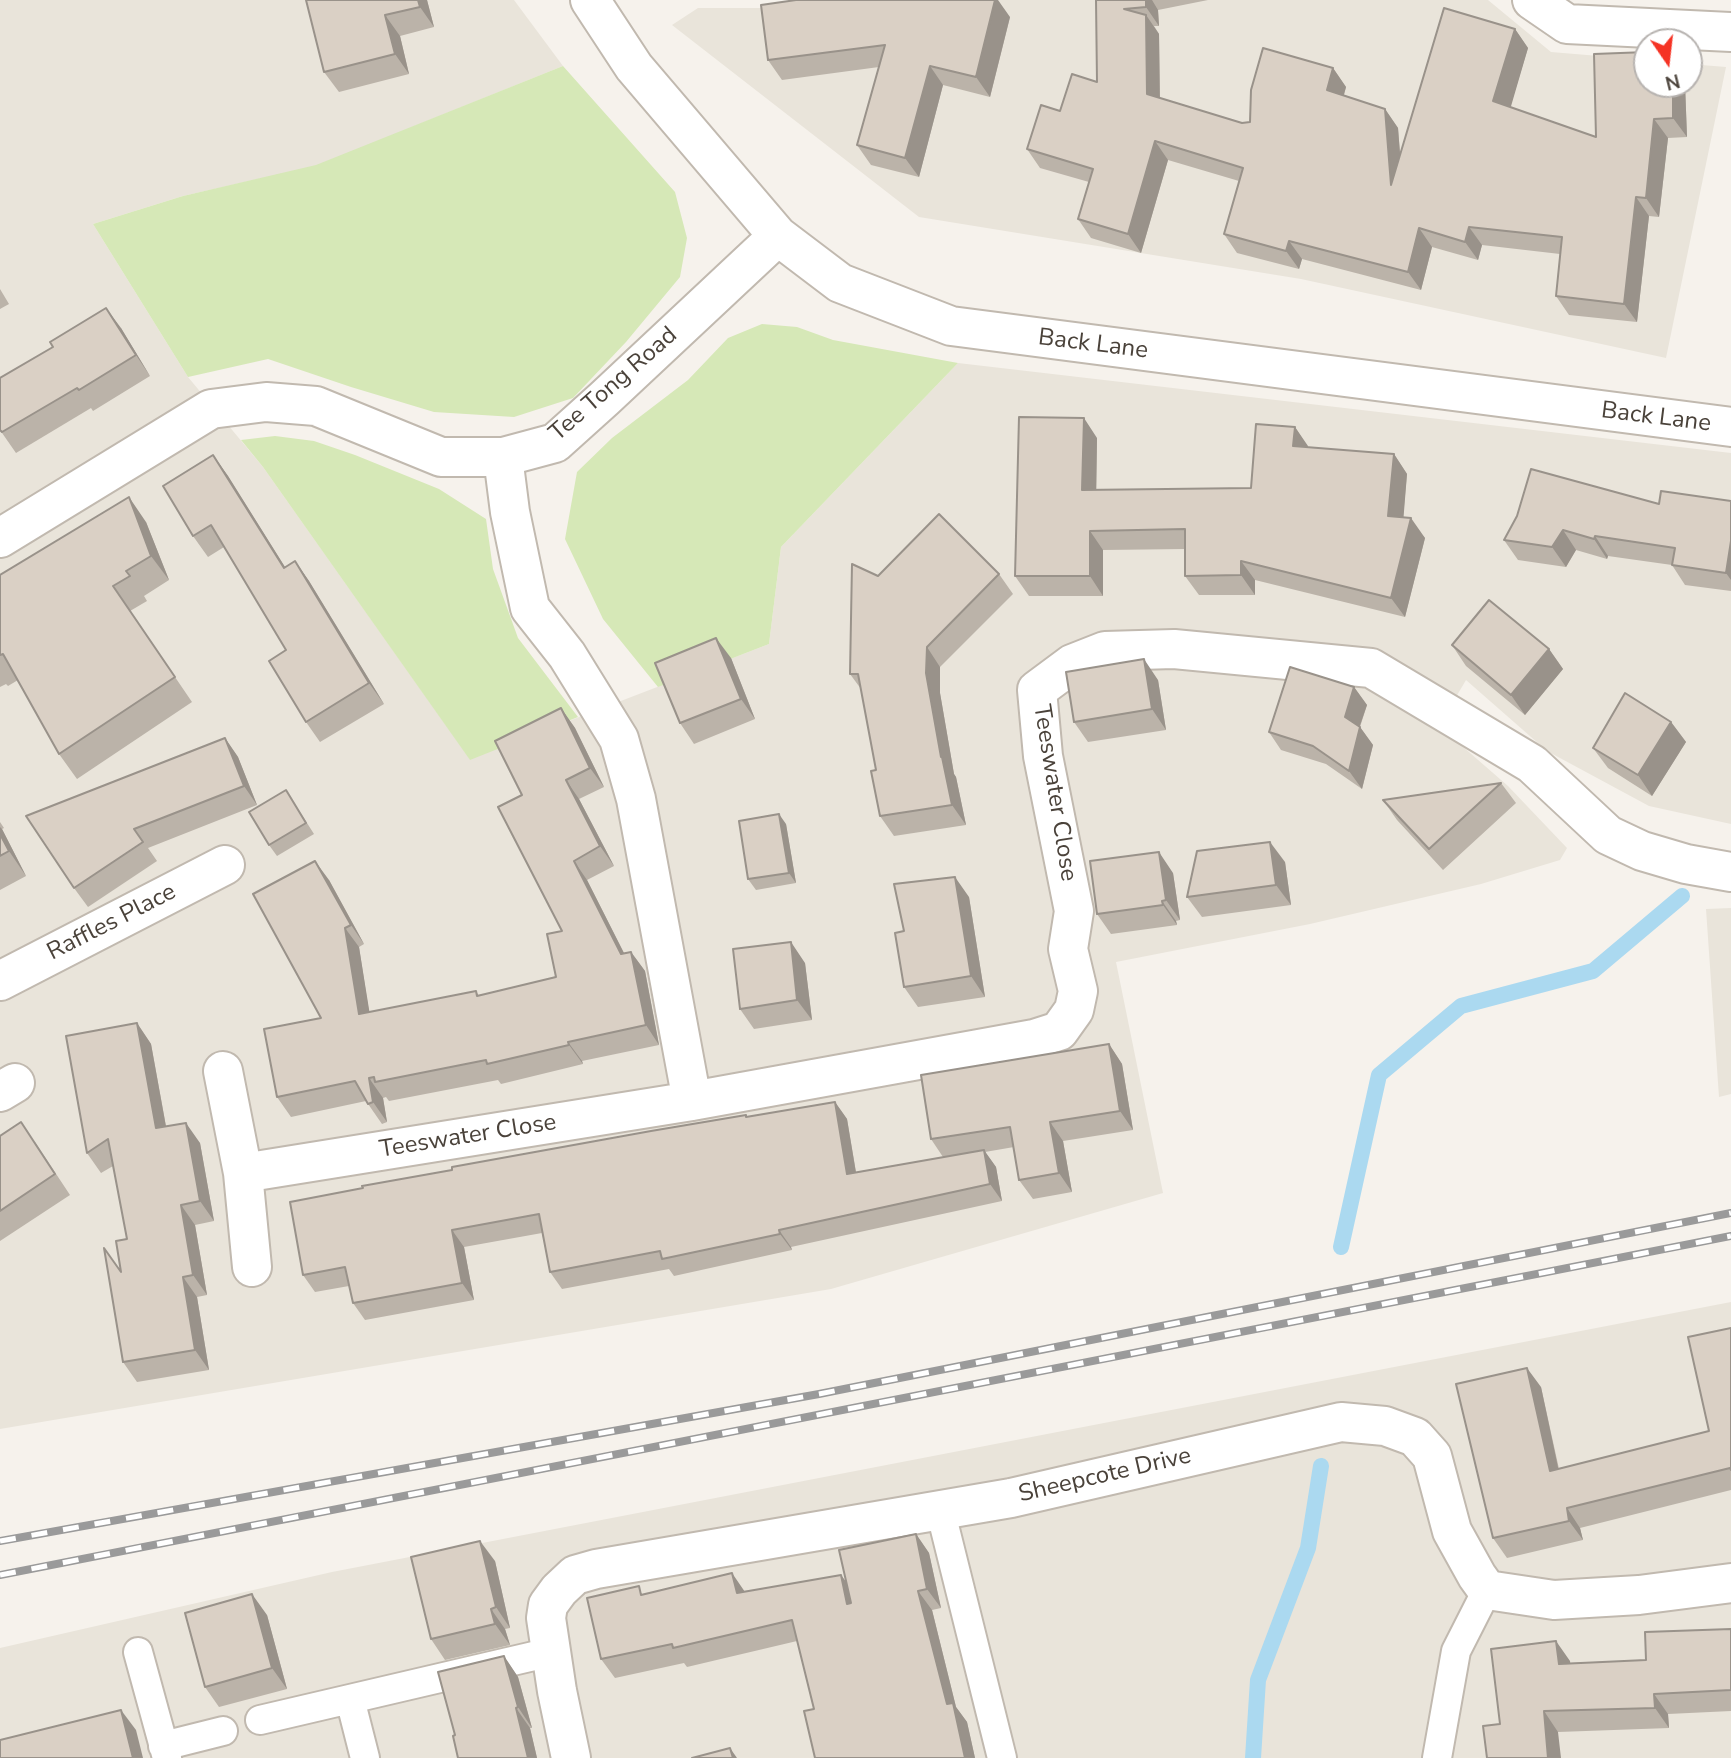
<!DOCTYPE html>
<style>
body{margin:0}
#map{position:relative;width:1731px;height:1758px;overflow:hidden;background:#f6f2ec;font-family:"Nunito Sans",sans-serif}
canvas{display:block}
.north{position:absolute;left:1633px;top:28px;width:70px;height:70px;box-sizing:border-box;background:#fff;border:2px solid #b7b3b0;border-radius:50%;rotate:166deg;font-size:19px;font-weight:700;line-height:28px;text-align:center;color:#4a423a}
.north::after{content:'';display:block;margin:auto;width:24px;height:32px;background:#f53324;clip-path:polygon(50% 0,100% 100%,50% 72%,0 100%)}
</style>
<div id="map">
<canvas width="1731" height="1758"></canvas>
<div class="north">N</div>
</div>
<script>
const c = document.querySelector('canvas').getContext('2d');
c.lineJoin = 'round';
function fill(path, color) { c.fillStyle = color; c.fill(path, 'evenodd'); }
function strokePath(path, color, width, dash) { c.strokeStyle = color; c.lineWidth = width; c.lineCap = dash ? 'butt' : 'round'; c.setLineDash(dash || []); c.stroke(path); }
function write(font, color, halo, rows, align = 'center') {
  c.font = font + ' "Nunito Sans",sans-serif'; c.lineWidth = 5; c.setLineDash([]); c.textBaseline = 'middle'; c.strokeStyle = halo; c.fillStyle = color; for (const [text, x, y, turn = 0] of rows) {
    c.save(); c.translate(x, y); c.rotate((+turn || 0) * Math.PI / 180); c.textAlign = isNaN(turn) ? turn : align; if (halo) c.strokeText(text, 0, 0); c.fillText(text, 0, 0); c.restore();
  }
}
fill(new Path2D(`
 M0,0H514L563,66L316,166L183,196L93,224L188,377L263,467L470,759L769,644L781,547L958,363L1731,453V824L1649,806L1547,751L1466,680L1439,726L1508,786L1567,848L1560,860L1481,884L1310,924L1116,962L1163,1193L831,1289L0,1429Z
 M806,0H1488L1551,52L1647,60V84H1689V64L1726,67L1666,358L1301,279L919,217L672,25L698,8H761Z
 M1731,908V1094L1719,1097L1706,909Z
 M1731,1302V1758H0V1648L332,1572Z`), '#e9e4da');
fill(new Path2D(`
 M563,66L675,192L687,238L680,277L626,342L573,398L514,417L434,412L351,387L268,359L188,377L93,224L183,196L316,165Z
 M762,324L797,327L833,340L958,363L781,547L769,644L658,687L603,619L565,539L577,472L612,438L688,380L728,338Z
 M275,436L314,441L355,455L439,489L486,519L493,569L518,638L578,717L470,760L263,467L241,440Z`), '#d6e8b7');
strokePath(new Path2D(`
 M1341,1247L1379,1075L1461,1006L1593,971L1682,896
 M1253,1758L1258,1680L1308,1548L1321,1466`), '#abd9f0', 16);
const lane = new Path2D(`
 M940,1509L1002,1758
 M138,1652L167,1758
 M350,1699L365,1758
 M260,1720L551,1652
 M163,1746L223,1731
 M1437,1758L1456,1651L1487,1590`);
const street = new Path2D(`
 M590,0L634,67L778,236L840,283L951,326L1731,427
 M1532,0L1567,24L1731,32
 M503,457L510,512L530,608L567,655L619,739L636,799L692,1101
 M0,538L211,409L266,402L316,406L441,457H503L555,443L605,398L778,236
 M0,981L225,865
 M223,1071L243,1173L252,1267
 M0,1092L15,1083
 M243,1173L692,1101L1034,1039L1059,1031L1074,1010L1078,991L1068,949L1074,911L1043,756L1037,690L1072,664L1105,651L1174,649L1371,668L1532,764L1608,835L1642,851L1686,864L1731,872
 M571,1758L557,1691L546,1618L548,1605L559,1590L575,1575L596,1569L1011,1498L1341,1422L1385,1426L1415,1437L1432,1456L1452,1531L1477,1576L1487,1590L1554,1600L1639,1595L1731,1583`);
strokePath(lane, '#c1b9af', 32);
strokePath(street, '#c1b9af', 42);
strokePath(lane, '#fff', 28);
strokePath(street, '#fff', 38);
const rail = new Path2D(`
 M0,1541L819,1394L1731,1213
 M0,1575L1731,1236`);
strokePath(rail, '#9a9a9a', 8);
strokePath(rail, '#fff', 5, [16]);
fill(new Path2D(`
 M306,0H427L434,27L400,36L409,74L339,92L324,72Z
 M1096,0H1208L1158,10L1159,26H1154L1159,34L1160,98L1242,123L1250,122L1333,68L1346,87L1344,95L1385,109L1398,128L1400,154L1515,29L1528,48L1510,107L1596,137L1647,84H1685L1687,137L1668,138L1659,217L1649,216L1637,322L1569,315L1556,296L1560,254L1482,245L1478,260L1432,247L1421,290L1302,259L1299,269L1237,253L1224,234L1239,181L1168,160L1141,253L1091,238L1078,219L1089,182L1040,168L1027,149L1060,111L1097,82Z
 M1010,17L990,97L943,85L919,177L871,165L857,145L879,67L782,80L768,60Z
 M0,289L9,304L0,309Z
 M121,328L150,376L93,411L91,408L16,453L0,430L53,347Z
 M1295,427L1308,448L1394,454L1407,474L1403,517L1425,538L1405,617L1255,580V595H1199L1185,576V549L1103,550V596H1029L1015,576L1097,438L1096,490L1251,488Z
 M213,455L228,476L285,567L295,561L309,581L384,704L320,742L306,722L286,650L224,547L208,557L193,536Z
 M1731,501V591L1685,585L1672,565L1608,556L1607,559L1576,550L1566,567L1518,560L1504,540L1659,504Z
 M146,522L169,580L144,596L147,601L130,611L192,702L77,779L59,754L18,680L8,686L6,684L0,687V575Z
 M999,574L1013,594L940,667V693L954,774L956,777L966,825L894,836L880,816L876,770L861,689L850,674L878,576Z
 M1452,645L1549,649L1563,669L1525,715L1466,666Z
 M731,658L755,719L694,744L680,723Z
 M1158,680L1166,730L1088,742L1074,722Z
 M1354,687L1367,705L1360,727L1373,745L1362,789L1326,764L1281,750L1269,732Z
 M561,708L575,728L604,787L579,799L614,866L587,880L624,953L631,952L645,971L659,1045L582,1061L583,1064L501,1084L498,1080L389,1101L386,1097L383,1098L387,1122L382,1124L366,1101L291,1117L277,1097L321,1018L329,880L364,944L359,947L369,1012L476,991L479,996L556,977L562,931L522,795Z
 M1671,722L1686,742L1652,796L1608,768L1593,748Z
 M225,738L238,757L257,805L148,848L157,861L88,907L74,888Z
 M1501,783L1516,803L1443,870L1397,820L1383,800Z
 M286,790L314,834L277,856L269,845Z
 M0,822L4,828L2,829L26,876L0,890Z
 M786,824L796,883L756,890L748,879Z
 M1285,862L1291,905L1202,917L1187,897Z
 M1173,873L1180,920L1176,921L1177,925L1111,934L1097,914Z
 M969,897L985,997L918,1007L904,987V931Z
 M805,963L812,1020L754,1029L740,1009Z
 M137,1023L151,1044L166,1126L200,1143L214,1221L195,1225L207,1295L197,1297L209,1370L137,1382L123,1362L121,1271L127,1239L113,1166L101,1173L87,1153Z
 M1109,1044L1122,1064L1133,1130L1063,1141L1072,1192L1033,1199L1019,1180L1014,1147L985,1152L996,1167L1002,1201L791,1247L792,1250L674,1276L669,1269L562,1289L550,1272L542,1233L464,1247L474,1300L365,1320L353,1303L349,1286L315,1292L303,1275L747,1117L835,1102L847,1119L856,1172L943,1157L931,1139Z
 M0,1136L35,1142L70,1195L0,1241Z
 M1731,1328V1490L1580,1528L1583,1540L1507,1558L1493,1538L1541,1387L1559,1469L1709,1431Z
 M916,1534L929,1553L941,1608L932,1610L956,1707L967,1722L975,1758H815L814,1709L797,1641L687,1667L684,1663L615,1678L601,1659L644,1594L745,1592L841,1575L846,1582Z
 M495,1561L510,1628L505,1629L510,1645L445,1660L431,1639Z
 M267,1615L287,1689L219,1707L205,1687Z
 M1731,1629V1711L1668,1714L1669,1728L1558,1732L1500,1724L1570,1661V1663L1646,1660Z
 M504,1656L518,1677L532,1728H530L537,1758H458L455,1735Z`), '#bbb3a9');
fill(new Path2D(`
 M418,0H427L434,27L420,7Z
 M995,0H998L1010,17L990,97L976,77Z
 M1146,0H1152L1158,10L1159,26L1146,7Z
 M385,15L400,36L409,74L395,54Z
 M1146,15L1159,34L1160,112L1147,94Z
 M1515,29L1528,48L1507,120L1493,101Z
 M930,66L943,85L919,177L905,158Z
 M1333,68L1346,87L1340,108L1327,90Z
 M1673,84H1685L1687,137L1673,118Z
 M1385,109L1398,128L1404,204L1391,185Z
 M1654,119L1668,138L1659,217L1646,198Z
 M1155,141L1168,160L1141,253L1128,234Z
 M1636,197L1649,216L1637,322L1624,304Z
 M1469,227L1482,245L1478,260L1465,242Z
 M1419,228L1432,247L1421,290L1408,272Z
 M1289,241L1302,259L1299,269L1286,251Z
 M106,308L121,328L150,376L136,355Z
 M1084,418L1097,438L1096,509L1082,490Z
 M1295,427L1308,446L1307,466L1293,446Z
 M1394,454L1407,474L1402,536L1388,516Z
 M213,455L228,476L298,588L284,568Z
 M129,497L146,522L169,580L151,556Z
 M1411,518L1425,538L1405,617L1391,598Z
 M1563,530L1576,550L1566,567L1552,547Z
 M1090,531L1103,550V596L1090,576Z
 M1595,536L1608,556L1607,559L1594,539Z
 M1731,541V580L1726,573Z
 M295,561L309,581L384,704L369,683Z
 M1241,561L1255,580V595L1241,575Z
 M716,638L731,658L755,719L741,699Z
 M927,647L940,667V693L954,774L956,777L966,825L952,805L941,757L926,673Z
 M1549,649L1563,669L1525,715L1511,695Z
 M1144,659L1158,680L1166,730L1152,709Z
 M1354,687L1367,705L1357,734L1345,717Z
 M561,708L575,728L604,787L590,768Z
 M1671,722L1686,742L1652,796L1638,775Z
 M1360,727L1373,745L1362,789L1349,771Z
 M225,738L238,757L257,805L244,786Z
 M566,780L579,799L614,866L600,846Z
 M779,814L786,824L796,883L789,873Z
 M0,827L2,829L26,876L9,851L0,834Z
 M1270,842L1285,862L1291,905L1276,885Z
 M1159,852L1173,873L1180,920L1166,900Z
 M315,861L329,880L364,944L351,925Z
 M574,861L587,880L634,973L621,954Z
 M955,877L969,897L985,997L971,976Z
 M1162,901L1176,921L1177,925L1163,905Z
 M345,928L359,947L373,1034L359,1014Z
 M791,942L805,963L812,1020L797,1000Z
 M631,952L645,971L659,1045L646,1025Z
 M137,1023L151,1044L170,1149L156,1128Z
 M568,1042L582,1061L583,1064L569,1045Z
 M1109,1044L1122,1064L1133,1130L1120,1111Z
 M369,1078L383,1098L387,1122L373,1102Z
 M835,1102L847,1119L859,1191L847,1174Z
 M1050,1122L1063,1141L1072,1192L1059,1173Z
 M186,1123L200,1143L214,1221L200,1201Z
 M984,1150L996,1167L1002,1201L990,1184Z
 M181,1205L195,1225L207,1295L193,1275Z
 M452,1230L464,1247L474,1300L462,1283Z
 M779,1230L791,1247L792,1250L780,1234Z
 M183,1277L197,1297L209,1370L195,1350Z
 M1527,1368L1541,1387L1563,1491L1550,1471Z
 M1567,1508L1580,1528L1583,1540L1569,1521Z
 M916,1534L929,1553L941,1608L927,1589Z
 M480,1541L495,1561L510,1628L496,1607Z
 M732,1573L745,1592L737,1593Z
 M841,1575L855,1594L861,1623L847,1604Z
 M918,1591L932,1610L956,1707L967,1722L975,1758H965L947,1704Z
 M252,1594L267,1615L287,1689L272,1668Z
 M491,1609L505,1629L510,1645L495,1624Z
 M1556,1641L1570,1661L1573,1684L1559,1664Z
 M504,1656L518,1677L532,1728L518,1707Z
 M1654,1694L1668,1714L1669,1728L1655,1708Z
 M516,1708L530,1728L537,1758H528Z
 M121,1710L136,1730L143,1758H133Z
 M1544,1711L1558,1732L1561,1758H1548Z
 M730,1748L737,1758H733Z`), '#99928a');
const building = new Path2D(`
 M306,0H418L420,7L385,15L395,54L324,72Z
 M796,0H995L976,77L930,66L905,158L857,145L885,45L768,60L761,5Z
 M1096,0H1146V7L1124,9L1146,15L1147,94L1242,123L1250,122L1251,90L1263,48L1333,68L1327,90L1385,109L1391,185L1444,8L1515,29L1493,101L1596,137L1594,54L1647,52V84H1673V118L1654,119L1646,198L1636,197L1624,304L1556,296L1562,237L1469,227L1465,242L1419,228L1408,272L1289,241L1286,251L1224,234L1243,168L1155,141L1128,234L1078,219L1093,169L1027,149L1041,105L1060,111L1072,74L1097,82Z
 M106,308L136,355L79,390L77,388L2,432L0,430V378L53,347L50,342Z
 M1019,417L1084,418L1082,490L1251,488L1256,424L1295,427L1293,446L1394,454L1388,516L1411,518L1391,598L1241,561V575L1185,576V529L1090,531V576H1015Z
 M213,455L284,568L295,561L369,683L306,722L269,661L286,650L211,525L193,536L163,486Z
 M1531,469L1659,504L1661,491L1731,501V541L1726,573L1672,565L1675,548L1595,536L1594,539L1563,530L1552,547L1504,540L1517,516Z
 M129,497L151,556L126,571L130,576L113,586L175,677L59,754L3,654L0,655V575Z
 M939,514L999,574L927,647L926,673L941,757H942L952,805L880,816L871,771L876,770L858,674H850L852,564L878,576Z
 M1489,600L1549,649L1511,695L1452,645Z
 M716,638L741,699L680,723L655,663Z
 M1144,659L1152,709L1074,722L1066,672Z
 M1290,667L1354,687L1345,717L1360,727L1349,771L1313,746L1269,732Z
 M1625,693L1671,722L1638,775L1593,748Z
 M561,708L590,768L566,780L600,846L574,861L621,954L631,952L646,1025L568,1042L569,1045L487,1064L486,1060L375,1082L374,1077L369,1078L373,1102L368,1104L355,1081L277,1097L264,1029L321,1018L253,894L315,861L351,925L345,928L359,1014L476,991L477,996L556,977L547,934L562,931L498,807L522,795L495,741Z
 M225,738L244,786L134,829L143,842L74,888L26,816Z
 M1501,783L1429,849L1383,800Z
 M286,790L306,823L269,845L249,812Z
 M779,814L789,873L748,879L739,821Z
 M0,834L9,851L0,856Z
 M1270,842L1276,885L1187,897L1197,851Z
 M1159,852L1166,900L1162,901L1163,905L1097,914L1090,861Z
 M955,877L971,976L904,987L895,933L904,931L894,884Z
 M791,942L797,1000L740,1009L733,949Z
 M137,1023L156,1128L186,1123L200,1201L181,1205L193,1275L183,1277L195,1350L123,1362L104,1248L121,1272L116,1241L127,1239L108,1139L87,1153L66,1036Z
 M1109,1044L1120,1111L1050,1122L1059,1173L1019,1180L1010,1127L931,1139L921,1075Z
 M835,1102L847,1174L984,1150L990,1184L779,1230L780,1234L662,1259L660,1251L550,1272L539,1214L452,1230L462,1283L353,1303L345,1267L303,1275L290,1202L363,1188L362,1186L452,1170V1167L651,1131L746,1115V1117Z
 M21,1122L55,1174L0,1211V1136Z
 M1731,1328V1470L1730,1468L1567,1508L1569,1521L1493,1538L1456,1384L1527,1368L1550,1471L1709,1431L1688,1337Z
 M916,1534L927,1589L918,1591L947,1704L953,1703L965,1758H815L804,1711L814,1709L792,1620L673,1648L672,1644L601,1659L587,1598L639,1586L641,1595L732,1573L737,1593L841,1575L847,1604L851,1603L839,1550Z
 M480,1541L496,1607L491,1609L495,1624L431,1639L411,1557Z
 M252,1594L272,1668L205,1687L185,1613Z
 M1731,1629V1690L1654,1694L1655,1708L1544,1711L1548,1758H1487L1483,1726L1500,1724L1491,1649L1556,1641L1559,1664L1646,1660L1645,1632Z
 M504,1656L518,1707L516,1708L528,1758H458L453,1736L455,1735L438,1672Z
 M121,1710L133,1758H0V1740Z
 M730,1748L733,1758H692Z`);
fill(building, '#dad0c5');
strokePath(building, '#99928a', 2);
write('24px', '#4a423a', '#fff', [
 ["Back Lane",1093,345,7],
 ["Tee Tong Road",614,385,-41],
 ["Back Lane",1656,418,7],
 ["Teeswater Close",1054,793,81],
 ["Raffles Place",112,923,-27],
 ["Teeswater Close",468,1137,-9],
 ["Sheepcote Drive",1105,1476,-13]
]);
</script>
